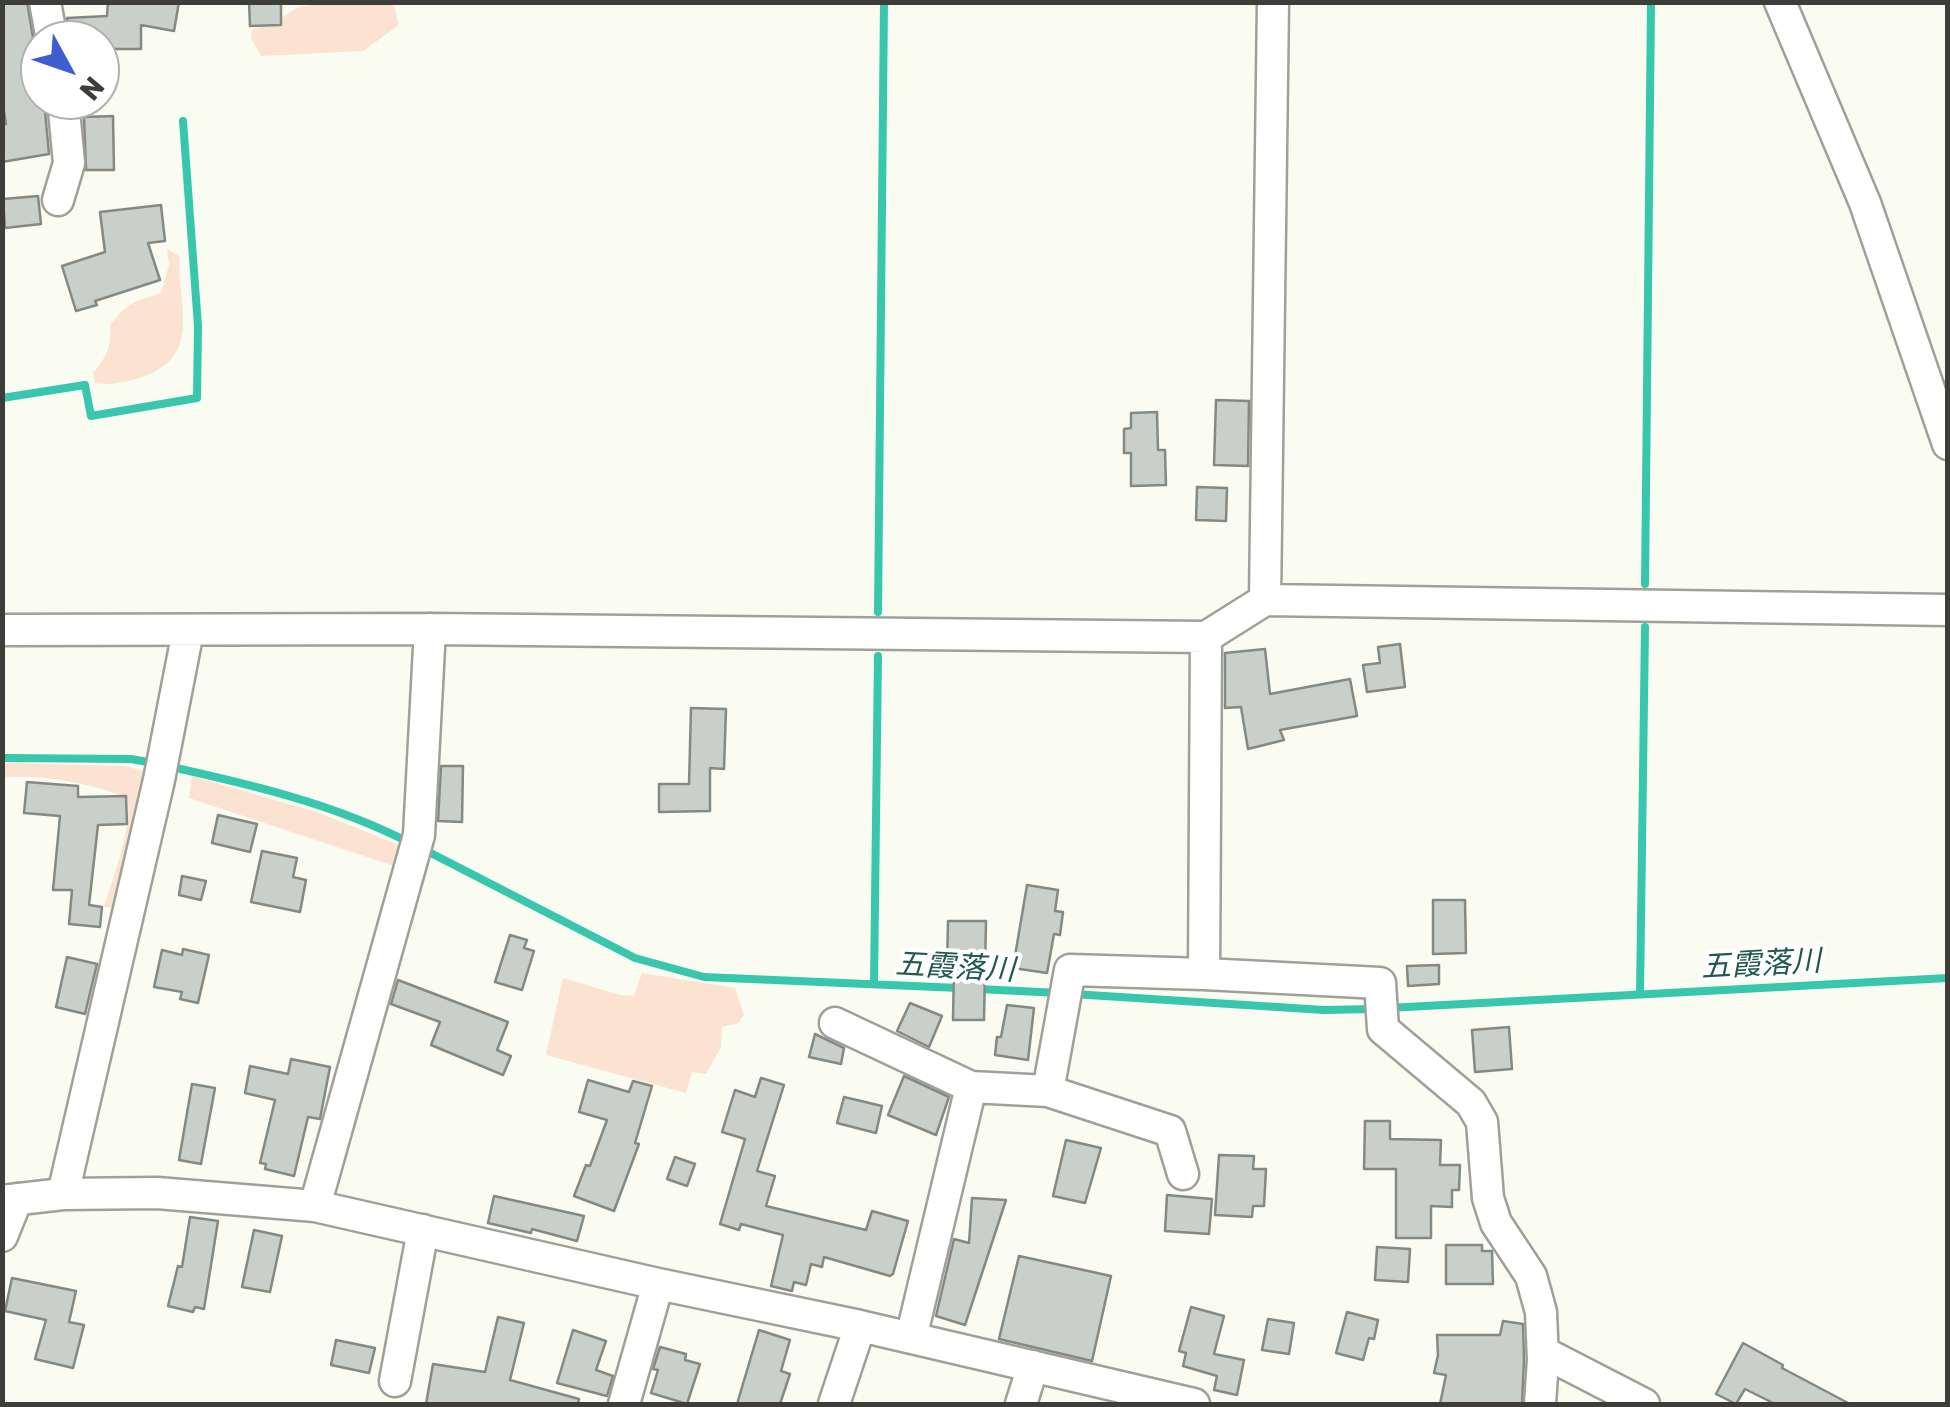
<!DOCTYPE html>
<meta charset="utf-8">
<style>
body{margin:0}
#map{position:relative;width:1950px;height:1407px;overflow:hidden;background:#fafcf2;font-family:Rubik,sans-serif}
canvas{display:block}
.frame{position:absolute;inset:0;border:5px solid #3d3e39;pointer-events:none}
.north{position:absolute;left:20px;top:20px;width:100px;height:100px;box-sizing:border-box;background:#fff;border:2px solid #b1b2b0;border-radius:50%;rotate:130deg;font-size:28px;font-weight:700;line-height:40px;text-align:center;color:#3d3e39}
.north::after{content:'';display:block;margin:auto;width:35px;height:45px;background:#405dd0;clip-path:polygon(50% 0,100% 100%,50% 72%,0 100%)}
</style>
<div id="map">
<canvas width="1950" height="1407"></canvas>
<div class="frame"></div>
<div class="north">N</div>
</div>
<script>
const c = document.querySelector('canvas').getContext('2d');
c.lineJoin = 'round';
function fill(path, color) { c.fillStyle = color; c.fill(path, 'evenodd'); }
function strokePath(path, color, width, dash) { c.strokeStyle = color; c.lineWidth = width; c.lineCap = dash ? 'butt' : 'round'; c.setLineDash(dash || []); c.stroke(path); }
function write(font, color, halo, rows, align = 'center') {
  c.font = font + ' Rubik,"Noto Sans JP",sans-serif'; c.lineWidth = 8; c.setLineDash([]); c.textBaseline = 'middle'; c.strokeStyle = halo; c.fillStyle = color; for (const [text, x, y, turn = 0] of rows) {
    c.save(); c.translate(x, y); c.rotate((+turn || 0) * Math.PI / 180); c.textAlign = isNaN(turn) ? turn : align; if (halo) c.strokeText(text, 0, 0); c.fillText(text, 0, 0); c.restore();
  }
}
fill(new Path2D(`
 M320,3H393L399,25L363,51L261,56L251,38L252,30L277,21L298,7Z
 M167,249L179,256C178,305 203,357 142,377C127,382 110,386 95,383L93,373C107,357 112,345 110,325C129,302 133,302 161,293L169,265Z
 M2,763L125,766L150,773L119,908L104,907C112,882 136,818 126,797C86,782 45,775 3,777Z
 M192,776L317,812L409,849L403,869L189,798Z
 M642,973L735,988L744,1015L738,1023L722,1027L721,1047L706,1074L692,1072L686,1093L546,1055L563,978L620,995L634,996Z`), '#fce2d0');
strokePath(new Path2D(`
 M2,398L85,385L91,416L197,398L198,326L183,121
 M1645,584L1651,2
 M878,612L884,2
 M2,758L131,759L153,763
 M167,766C249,784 335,804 410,843
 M423,849L635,958L704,977L959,988
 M874,984L878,656
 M978,989L1059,993
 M1073,994L1324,1010L1374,1009
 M1640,994L1645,627
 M1388,1008L1948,978`), '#38c6ad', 8);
const building = new Path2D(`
 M2,2H27L34,43L40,54V100H44L49,154L2,162V125L6,124L2,99Z
 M108,2H179L174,31L141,25V49H100V40H70L67,18L107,16Z
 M249,2H281V25L250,26Z
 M113,116L114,170H86L84,117Z
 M38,196L41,224L5,228L3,199Z
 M161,205L165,241L148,243L160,280L95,301L97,305L76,311L62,266L105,252L100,212Z
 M1216,400L1249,401L1248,466L1214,465Z
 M1157,412L1158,450H1165L1166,485L1131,486V453H1124V429L1131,428V413Z
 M1197,487L1227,488L1226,521L1196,520Z
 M1400,644L1405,687L1367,692L1363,665L1380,663L1378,647Z
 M1265,649L1270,694L1350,679L1357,716L1280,730L1284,740L1248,749L1241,707L1225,708V653Z
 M691,708L726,709L724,769L710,768V811L659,812V784H689Z
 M441,766H463L462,822L438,821Z
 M27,782L78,786V797L126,796L127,824L98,825L89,905L102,907L100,927L69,924L72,890H53L60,816L24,813Z
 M218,815L257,824L250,852L212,843Z
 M262,851L297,858L293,877L306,880L300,912L251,902Z
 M182,876L206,881L201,900L179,895Z
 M1027,885L1058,890L1055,911L1063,912L1060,935L1054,934L1047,973L1013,968Z
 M1433,900H1465L1466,953L1433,954Z
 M948,921H986L984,1020H953L954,965H947Z
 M510,935L527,940L524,948L534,951L522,990L495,982Z
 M183,949L209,955L198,1003L180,999L182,992L154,987L162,950L182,955Z
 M67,957L97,964L85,1014L56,1007Z
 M1439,965V984L1408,986L1407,966Z
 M398,980L508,1022L497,1050L511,1056L503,1075L431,1045L440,1022L391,1004Z
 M910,1003L942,1016L929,1047L897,1031Z
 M1007,1005L1034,1008L1028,1060L995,1055L997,1037H1001Z
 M1509,1027L1512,1069L1475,1072L1472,1030Z
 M815,1034L844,1048L841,1064L809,1057Z
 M291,1059L330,1067L320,1119L308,1117L294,1176L265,1169L266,1164L260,1163L275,1100L245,1093L250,1066L288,1074Z
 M904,1076L949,1097L936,1135L888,1115Z
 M761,1078L784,1085L757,1171L775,1176L766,1206L866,1230L872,1211L908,1221L893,1274L890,1276L824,1257L822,1267L811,1264L806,1285L794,1282L792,1291L771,1286L783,1235L741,1224L739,1230L720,1224L745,1139L722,1132L735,1090L755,1097Z
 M588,1080L629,1092L633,1081L652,1086L635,1143L639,1144L614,1211L574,1196L586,1165L590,1166L607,1120L579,1112Z
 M192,1084L215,1088L201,1164L179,1160Z
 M844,1097L882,1106L876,1133L837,1123Z
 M1365,1121H1390V1139L1441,1140L1440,1165H1460L1459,1190H1452V1207L1431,1206V1238H1396V1169H1364Z
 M1066,1140L1101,1148L1085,1203L1053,1196Z
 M1219,1155L1254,1156L1253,1169H1266L1264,1206H1253L1252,1217L1215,1215Z
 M675,1157L695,1164L687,1186L667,1179Z
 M1167,1195L1212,1199L1209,1234L1165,1231Z
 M494,1196L584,1216L577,1241L532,1229L531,1233L488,1223Z
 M972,1198L1006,1200L965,1325L936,1316L954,1239L969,1243Z
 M190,1217L218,1221L204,1309L195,1307L193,1312L168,1306L178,1266L182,1267Z
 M254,1230L282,1236L270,1292L242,1287Z
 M1446,1245H1482V1251H1492L1493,1284H1446Z
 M1377,1247L1410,1249L1408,1282L1375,1280Z
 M1019,1256L1111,1276L1092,1361L999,1339Z
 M12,1278L76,1291L69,1322L84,1325L73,1368L35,1359L46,1320L5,1311Z
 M1191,1307L1224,1316L1214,1354L1244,1360L1237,1395L1214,1390L1217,1376L1183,1366L1186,1353L1179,1351Z
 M1347,1312L1378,1320L1374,1339L1369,1338L1363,1360L1336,1353Z
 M498,1317L524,1323L510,1380L579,1399L578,1404H426L433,1364L485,1372Z
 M1268,1319L1294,1323L1289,1354L1262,1350Z
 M1503,1321L1523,1324L1524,1360L1522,1404H1440L1446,1375L1434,1373L1438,1355L1437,1335H1500Z
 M573,1330L606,1341L596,1370L613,1376L607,1396L557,1383Z
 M759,1330L790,1340L781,1371L790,1374L780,1404H737Z
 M336,1340L375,1348L369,1373L331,1365Z
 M1743,1343L1783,1365L1782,1368L1850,1404H1775L1745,1389L1736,1404L1716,1394Z
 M660,1347L686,1354L685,1360L700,1364L687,1404L651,1393L658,1370L653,1369Z`);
fill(building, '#c8d0c9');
strokePath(building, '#838a83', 2.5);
const minor = new Path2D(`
 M45,2L52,40
 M1780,2L1865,203L1948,444
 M58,200L69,163L63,100
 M1265,600L1948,610
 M2,630L430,629L1206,637L1265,600L1273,2
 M1204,974L1380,983L1383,1029L1471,1103L1482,1122L1488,1198L1496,1223L1531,1276L1541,1312L1543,1360L1540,1404
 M835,1023L971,1087
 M1048,1091L1170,1131L1183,1174
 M63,1194L159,780L188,631
 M2,1201L63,1194L157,1193L315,1206L658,1284L860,1326L1194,1404
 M315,1206L419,835L430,629
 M2,1236L17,1199
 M911,1338L971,1087L1048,1091L1070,970L1204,974L1206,637
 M1543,1352L1644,1404
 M395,1381L423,1230
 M624,1404L658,1284
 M834,1404L860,1326
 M1021,1404L1033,1366`);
strokePath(minor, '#9fa198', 35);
strokePath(minor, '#fff', 30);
write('italic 30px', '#21594e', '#fff', [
 ["五霞落川",1761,965,-3],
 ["五霞落川",955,968,3]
]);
</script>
